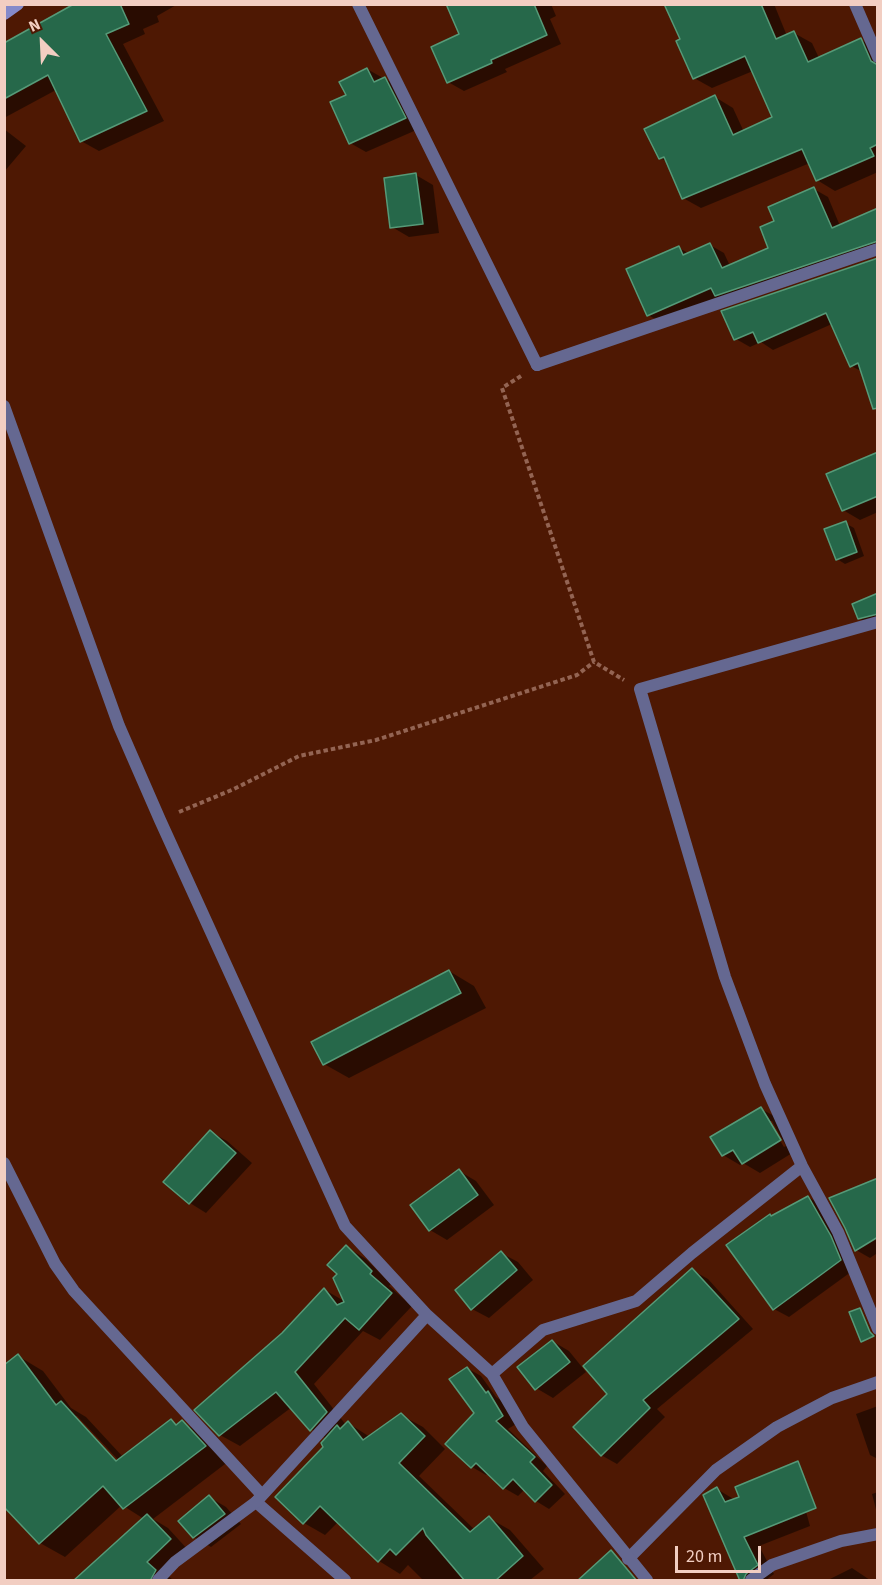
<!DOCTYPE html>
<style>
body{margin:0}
#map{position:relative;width:882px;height:1585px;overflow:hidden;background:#4e1803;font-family:"Source Sans 3",sans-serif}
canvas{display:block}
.frame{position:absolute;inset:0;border:6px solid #f2cec2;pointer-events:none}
.north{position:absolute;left:12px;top:12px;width:60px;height:60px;-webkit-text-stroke:4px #4e1803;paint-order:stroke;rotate:336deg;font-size:16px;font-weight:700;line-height:24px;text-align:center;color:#f2cec2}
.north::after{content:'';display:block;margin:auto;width:21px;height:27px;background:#f2cec2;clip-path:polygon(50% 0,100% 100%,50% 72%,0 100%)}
.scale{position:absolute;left:675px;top:1546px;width:86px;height:27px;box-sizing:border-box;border:3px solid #f2cec2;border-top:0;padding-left:8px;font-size:18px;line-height:21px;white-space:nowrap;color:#f2cec2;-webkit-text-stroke:4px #4e1803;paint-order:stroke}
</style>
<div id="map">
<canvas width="882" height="1585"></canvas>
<div class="frame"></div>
<div class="north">N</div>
<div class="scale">20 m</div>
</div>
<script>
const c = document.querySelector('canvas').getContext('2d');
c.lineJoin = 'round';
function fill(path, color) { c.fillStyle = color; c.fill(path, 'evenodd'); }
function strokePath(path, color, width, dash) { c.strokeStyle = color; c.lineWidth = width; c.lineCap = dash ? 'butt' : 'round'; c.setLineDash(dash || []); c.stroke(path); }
fill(new Path2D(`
 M77,4H178L157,16L159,22L143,29L145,34L123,44L164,121L99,151L81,141L56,90L4,118V44Z
 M448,4H551L556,16L550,19L561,44L505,69L507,72L464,91L448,82L461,35Z
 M665,4H774L787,36L794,33L812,43L819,58L861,40L878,49V172L835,191L817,180L810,163L701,208L683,198L668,162L660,158L715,97L733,108L744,132L774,118L753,71L712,88L694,78L682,40Z
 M367,69L401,88L421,128L366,152L350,143L348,96Z
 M4,129L26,146L4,172Z
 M416,175L433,185L439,233L409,237L392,227Z
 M814,189L828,197L840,226L878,210V253L662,323L648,315L679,248L690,254L710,245L724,253L730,266L770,249L776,222Z
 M878,259L863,372L851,366L832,324L773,350L761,342L750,347L736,339Z
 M878,454V512L860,520L843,510Z
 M845,523L854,528L864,556L845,564L837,559Z
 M878,595V628H876L859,618Z
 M449,971L474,986L486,1008L349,1078L324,1064Z
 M761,1109L778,1118L797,1150L760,1173L743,1163L740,1165L723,1155ZM768,1121H772L786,1146L784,1147Z
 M211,1132L227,1141L252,1163L206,1213L190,1203Z
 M459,1171L476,1181L494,1205L447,1240L430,1230L412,1206Z
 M878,1182V1257L876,1254L870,1258L856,1250Z
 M808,1197L823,1206L855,1269L789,1317L774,1309L772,1217Z
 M346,1247L366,1259L391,1284L389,1286L412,1306L380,1340L363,1331L314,1384L346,1425L348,1423L370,1437L401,1415L423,1427L445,1449L419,1476L475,1530L489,1518L510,1530L544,1569L530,1580H423L408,1565L400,1574L379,1561L338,1522L325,1535L304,1523L327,1439L311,1429L292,1407L240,1446L220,1435L283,1334L325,1290L346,1302L339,1274Z
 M501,1253L518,1262L533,1280L489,1318L472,1309Z
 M692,1270L708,1279L753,1329L657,1409L665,1417L617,1464L601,1455L609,1394Z
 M552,1341L569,1351L586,1372L553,1398L536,1388Z
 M18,1356L43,1371L71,1408L86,1417L123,1457L171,1421L179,1425L182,1422L207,1437L229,1461L153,1519L168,1528L190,1552L166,1574L173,1580H75L144,1519L122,1505L65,1557L40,1543L10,1511L4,1508V1367ZM73,1416H77L123,1465L120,1467Z
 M467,1368L481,1376L496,1397L502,1401L516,1424L508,1429L547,1466L543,1471L565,1494L549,1509L536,1501L525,1489L518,1496L504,1488L488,1473L486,1475L472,1467L447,1444L476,1413Z
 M878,1406V1459L870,1455L856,1414Z
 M797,1479L810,1526L759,1546L774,1574L766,1580H743L717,1489L735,1500Z
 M878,1492V1517L872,1494Z
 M209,1497L226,1507L241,1524L211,1547L194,1537Z
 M852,1568L870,1580H828Z`), '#0007');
const building = new Path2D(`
 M74,4H120L129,24L106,34L147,111L80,142L48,75L4,99V43Z
 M446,4H534L547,35L491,60L492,63L447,83L431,47L459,34Z
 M664,4H761L776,39L794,31L808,62L861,38L871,61L878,65V144L870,148L874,156L816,181L802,149L682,199L664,157L659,159L644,129L715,95L733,135L772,117L745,56L693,79L676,41L680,39Z
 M367,68L374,82L385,77L406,118L349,144L330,102L346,95L339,82Z
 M416,173L423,224L390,228L384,178Z
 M814,187L832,228L878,208V241L715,296L711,288L647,316L626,269L679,246L683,255L710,243L722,268L768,248L760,227L774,221L768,207Z
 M878,258V408L873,409L858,363L850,367L826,313L758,343L753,332L734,340L721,311Z
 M878,452V496L842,511L826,474Z
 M846,521L857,552L836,560L824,529Z
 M878,593V614L858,619L852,604Z
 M449,970L461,993L323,1065L311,1042Z
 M761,1107L781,1140L742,1164L733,1150L722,1156L710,1137Z
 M210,1130L236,1153L189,1204L163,1182Z
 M459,1169L478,1195L429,1231L410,1205Z
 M878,1178V1237L855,1251L845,1228L829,1198Z
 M808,1196L831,1236L841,1260L773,1310L726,1245L770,1214L771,1216Z
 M346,1245L372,1271L370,1274L392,1293L359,1330L345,1318L295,1372L327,1412L310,1431L276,1392L219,1436L194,1410L282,1333L324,1288L337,1305L344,1302L333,1278L337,1274L327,1265Z
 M501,1251L517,1270L471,1310L455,1290Z
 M692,1268L739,1319L643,1400L650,1408L601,1456L573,1427L607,1394L583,1366Z
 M860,1308L870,1332L874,1336L861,1342L849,1312Z
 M552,1340L570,1362L535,1390L517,1367Z
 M18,1354L56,1405L61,1401L116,1461L171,1419L176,1425L182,1420L206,1446L123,1509L103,1486L39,1544L4,1507V1365Z
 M467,1367L486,1393L488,1391L503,1416L496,1421L535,1457L530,1462L552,1485L535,1502L513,1479L503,1489L476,1463L471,1468L445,1444L474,1413L449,1379Z
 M401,1413L425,1436L399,1463L470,1532L489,1516L523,1556L495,1581H465L426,1535L423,1528L396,1555L390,1549L378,1562L320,1506L303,1524L275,1497L323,1447L321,1443L337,1425L340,1429L348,1421L363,1440Z
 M798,1461L816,1508L744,1537L758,1565L746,1574L743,1581H740L703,1495L717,1487L725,1502L739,1497L735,1487Z
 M209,1495L225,1514L193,1538L178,1521Z
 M147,1514L171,1539L147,1562L156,1570L150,1581H73Z
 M611,1550L637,1581H577Z`);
fill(building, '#26684a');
strokePath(building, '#569a78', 1.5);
strokePath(new Path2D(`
 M521,376L502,388L594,662L624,680
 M179,812L234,789L299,756L376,740L577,675L594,662`), '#936453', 4, [4.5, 3]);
strokePath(new Path2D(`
 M537,365L878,249
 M256,1502L345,1580
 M628,1559L716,1470L777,1427L832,1398L878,1382
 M751,1580L772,1565L841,1541L878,1534`), '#656891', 12);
strokePath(new Path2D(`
 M358,4L537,365
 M855,4L878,57
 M4,406L119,726L160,820L345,1226L427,1315L492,1374L523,1427L647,1580
 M878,622L640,689L725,977L765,1084L802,1166L838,1232L878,1329
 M4,1163L55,1264L74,1291L262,1495
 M492,1374L543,1330L636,1301L692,1253L802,1166
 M158,1580L175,1562L256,1502L427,1315`), '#656891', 12);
strokePath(new Path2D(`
 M4,14L18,4`), '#858aca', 12);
</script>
